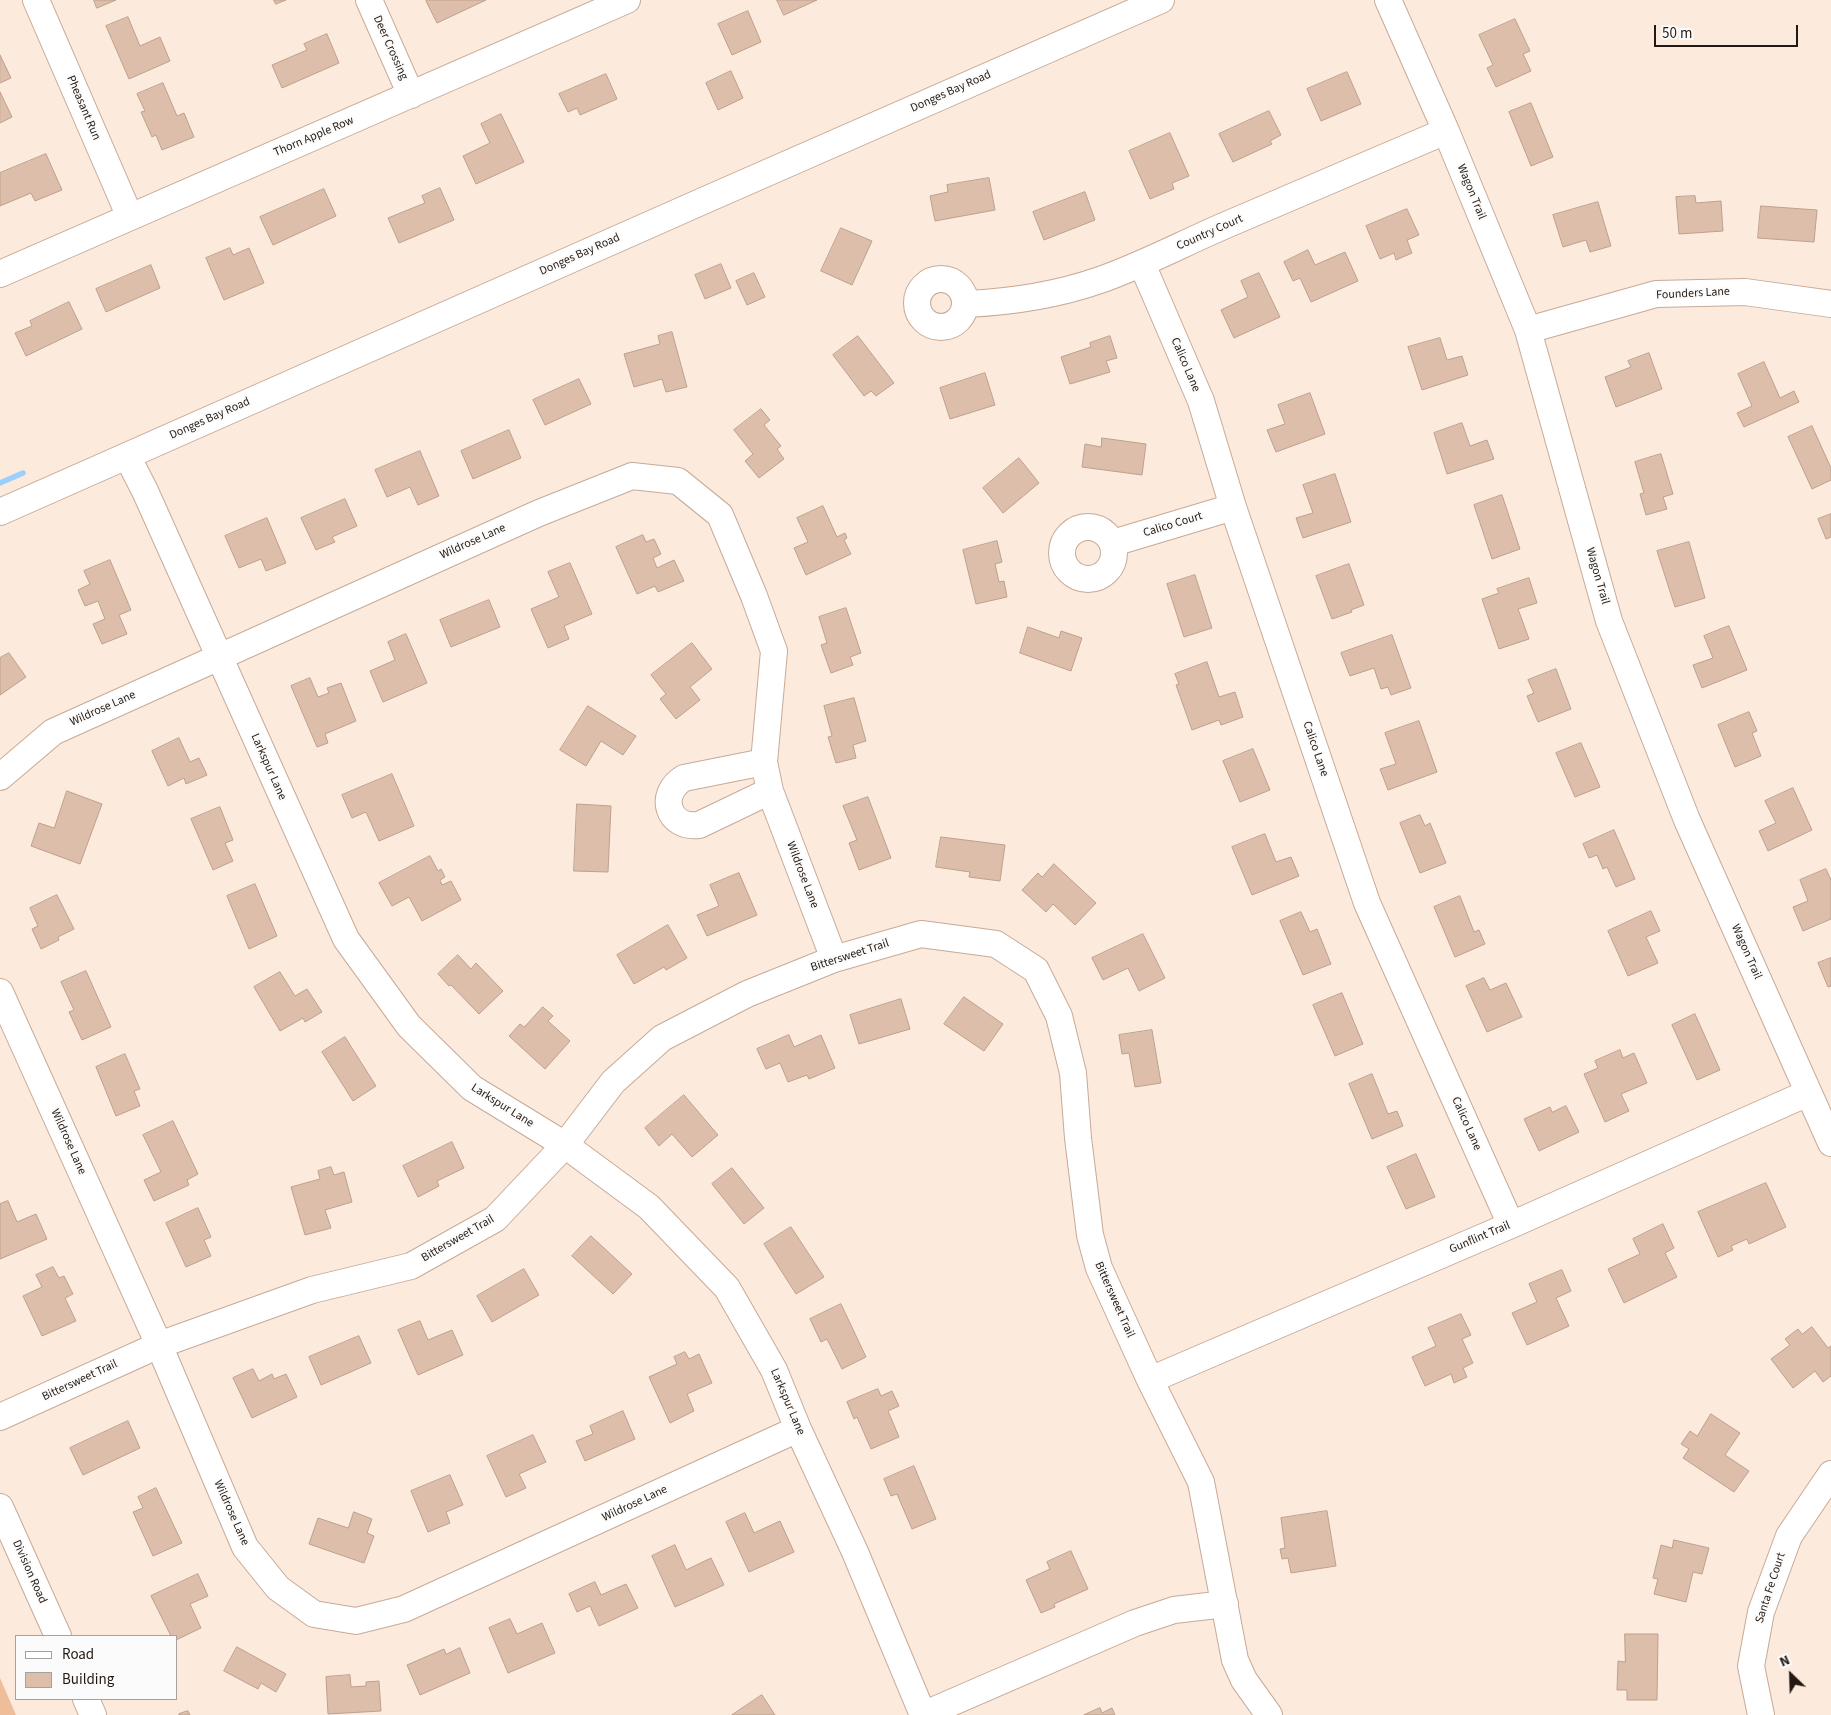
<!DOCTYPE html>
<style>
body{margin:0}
#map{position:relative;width:1831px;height:1715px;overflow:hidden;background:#fceadd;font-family:"Source Sans 3",sans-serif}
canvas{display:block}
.legend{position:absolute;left:15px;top:1635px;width:162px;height:65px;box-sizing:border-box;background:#fbfbfb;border:1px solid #a5a19e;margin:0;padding:6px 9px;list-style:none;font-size:15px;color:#241912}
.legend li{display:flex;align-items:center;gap:10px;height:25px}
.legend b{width:25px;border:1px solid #a5a19e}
.north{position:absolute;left:1766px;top:1650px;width:50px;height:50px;-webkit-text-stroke:4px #fbfbfb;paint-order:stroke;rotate:336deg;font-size:14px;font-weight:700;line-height:20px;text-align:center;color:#241912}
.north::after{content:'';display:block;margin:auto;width:18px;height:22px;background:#241912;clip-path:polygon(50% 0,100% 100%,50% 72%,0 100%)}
.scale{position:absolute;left:1654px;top:25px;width:144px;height:22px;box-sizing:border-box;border:2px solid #241912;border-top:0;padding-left:6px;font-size:15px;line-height:18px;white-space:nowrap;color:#241912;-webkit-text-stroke:4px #fbfbfb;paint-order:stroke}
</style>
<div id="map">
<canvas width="1831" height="1715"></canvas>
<ul class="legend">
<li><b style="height:6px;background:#fff"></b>Road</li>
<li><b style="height:14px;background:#dcbeaa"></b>Building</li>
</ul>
<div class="north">N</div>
<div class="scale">50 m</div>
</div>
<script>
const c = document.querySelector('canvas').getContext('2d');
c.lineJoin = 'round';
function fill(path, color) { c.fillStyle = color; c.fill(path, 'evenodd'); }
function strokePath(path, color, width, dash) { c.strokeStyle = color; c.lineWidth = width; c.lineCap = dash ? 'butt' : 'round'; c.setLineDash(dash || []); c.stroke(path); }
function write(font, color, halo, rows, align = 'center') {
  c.font = font + ' "Source Sans 3",sans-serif'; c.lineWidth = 4; c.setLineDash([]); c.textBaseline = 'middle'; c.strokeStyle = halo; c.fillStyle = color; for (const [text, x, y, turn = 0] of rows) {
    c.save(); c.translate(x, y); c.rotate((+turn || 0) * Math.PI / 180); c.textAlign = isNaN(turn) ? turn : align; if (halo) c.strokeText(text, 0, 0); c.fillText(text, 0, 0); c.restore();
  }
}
fill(new Path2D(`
 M0,1678L16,1715H0Z`), '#f0bd9a');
strokePath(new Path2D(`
 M0,483L23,473`), '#9ccffc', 5.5);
const building = new Path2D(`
 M94,0H116L97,8Z
 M274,0H286L276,4Z
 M428,0H486L437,23L426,1Z
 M777,0H817L784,15Z
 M748,11L761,42L732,55L718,24Z
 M128,17L140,46L160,37L170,61L129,79L106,26Z
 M1515,19L1530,51L1523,54L1531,71L1496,87L1487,68L1493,65L1479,35Z
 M327,34L339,63L282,88L272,65L307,50L304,44Z
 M0,55L11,78L0,83Z
 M731,71L743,98L718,110L706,83Z
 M1347,72L1361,104L1321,121L1307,89Z
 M606,74L617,99L580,115L577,108L568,112L559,94Z
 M163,83L177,116L184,113L194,137L162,150L156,135L152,137L141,112L145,111L137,94Z
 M0,92L12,117L0,123Z
 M1531,103L1553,157L1531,166L1509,112Z
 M1269,111L1281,135L1270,141L1272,144L1233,162L1219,134Z
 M501,114L524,162L476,184L463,156L490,143L481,124Z
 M1170,133L1189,176L1172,183L1174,189L1150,199L1129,151Z
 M46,154L62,190L35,201L31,193L0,206V173Z
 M989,178L995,210L935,221L930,196L948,192L947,185Z
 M440,188L454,220L399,243L388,218L425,203L422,196Z
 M324,189L336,216L273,245L260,217Z
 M1085,192L1095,220L1044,240L1033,212Z
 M1695,196L1696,203L1721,201L1723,231L1679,234L1676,197Z
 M1598,202L1611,246L1590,252L1586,240L1563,247L1553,215Z
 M1761,206L1817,210L1814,242L1758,238Z
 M1407,209L1419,235L1407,240L1412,253L1396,260L1394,253L1380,259L1366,226Z
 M841,228L872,241L852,285L821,271Z
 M230,248L233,255L249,248L264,283L224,300L206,258Z
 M1308,250L1315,265L1345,252L1358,281L1311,302L1300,278L1293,281L1284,262Z
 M721,264L731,288L705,299L695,275Z
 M151,265L160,288L106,312L96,289Z
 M754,273L765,297L747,305L736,281Z
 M1259,273L1280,317L1234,338L1221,310L1248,297L1241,281Z
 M69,302L82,329L26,356L15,333L32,326L30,321Z
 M672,332L687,387L666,392L662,379L634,387L624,354L660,344L658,336Z
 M858,336L894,383L876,396L871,391L864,396L833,355Z
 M1110,336L1117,358L1106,361L1110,372L1070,384L1061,357L1091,347L1090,343Z
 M1440,338L1447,360L1462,356L1468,375L1422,390L1408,347Z
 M1649,353L1662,389L1616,407L1605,377L1631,367L1628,361Z
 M1764,362L1780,398L1794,391L1799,402L1744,427L1737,413L1752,406L1738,374Z
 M985,373L995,405L950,419L940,388Z
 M579,379L591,404L545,425L533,400Z
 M1310,393L1325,434L1276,452L1267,430L1285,424L1278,405Z
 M761,409L770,420L764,425L781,446L777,449L784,459L759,478L745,461L753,454L734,430Z
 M1462,423L1470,446L1487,440L1494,459L1447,474L1434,433Z
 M1812,426L1831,468V480L1812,489L1788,437Z
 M509,430L521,458L473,479L461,451Z
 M1102,438L1146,444L1142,475L1082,467L1085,444L1101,447Z
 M420,451L439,496L418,505L410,487L387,497L375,470Z
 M1661,454L1673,494L1663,497L1667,509L1646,515L1640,494L1644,493L1635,462Z
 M1019,458L1039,483L1003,513L983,488Z
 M1335,474L1351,522L1303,538L1296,518L1313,513L1303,485Z
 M1502,495L1520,549L1492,559L1474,505Z
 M345,499L357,526L332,537L335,542L316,550L301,518Z
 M823,506L837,537L845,533L847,538L844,540L851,554L806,575L794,548L808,542L797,518Z
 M1831,514V537L1826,539L1818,519Z
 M267,518L286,563L266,571L261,559L239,568L225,536Z
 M643,535L646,542L654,539L661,554L653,558L657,568L674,560L684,581L658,592L655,586L637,594L616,547Z
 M997,541L1002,562L995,564L999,582L1004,581L1007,597L976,604L963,550Z
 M1689,542L1705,598L1675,607L1657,551Z
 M110,560L131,610L119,615L127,634L102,644L93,624L105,619L98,601L85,606L78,590L90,584L84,571Z
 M570,563L592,614L564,626L569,639L548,648L531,609L559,597L548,572Z
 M1349,564L1364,605L1351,610L1352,612L1332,619L1316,576Z
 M1195,575L1212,628L1184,637L1167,584Z
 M1529,578L1537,603L1518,609L1529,639L1499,649L1482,599L1499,593L1497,589Z
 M489,600L500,627L451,647L440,620Z
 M846,608L861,653L850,657L853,665L831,673L821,645L827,643L819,617Z
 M1729,626L1747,670L1702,688L1693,665L1713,658L1704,636Z
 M1028,627L1059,638L1061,631L1082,638L1071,671L1020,653Z
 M406,634L427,683L383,702L370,671L395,660L388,642Z
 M1392,635L1411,688L1391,695L1388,687L1381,689L1374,668L1350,676L1341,653Z
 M692,643L712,669L690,687L700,700L676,719L660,699L666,694L651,675Z
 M9,653L26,677L0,695V658Z
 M1207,662L1219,697L1235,692L1243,717L1221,725L1219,720L1192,730L1176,685L1179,684L1175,674Z
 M1556,669L1571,709L1538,722L1527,696L1534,693L1528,680Z
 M310,678L318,697L329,693L327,688L341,683L356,721L325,734L328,743L317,747L291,686Z
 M854,698L866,741L853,745L856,758L836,763L828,737L832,736L824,706Z
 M588,706L636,736L623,755L601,741L586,766L560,750Z
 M1749,712L1757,731L1752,733L1761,756L1735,767L1718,725Z
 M1419,721L1437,772L1388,790L1380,769L1396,764L1385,733Z
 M179,738L190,762L199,758L207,775L186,784L184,778L168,786L152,751Z
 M1581,743L1600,787L1575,797L1556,753Z
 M1253,749L1270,790L1240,802L1223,761Z
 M392,774L414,826L379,841L366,812L352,818L342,795Z
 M1793,788L1812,830L1768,851L1759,831L1776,823L1765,801Z
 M67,791L102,804L80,864L31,846L39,823L54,828Z
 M868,797L891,858L859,870L849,843L857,840L843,806Z
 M577,804L611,806L608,872L574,871Z
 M220,807L233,840L225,843L233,861L213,870L191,819Z
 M1420,815L1425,826L1430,823L1446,863L1420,873L1400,823Z
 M1614,830L1635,879L1616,887L1607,867L1603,869L1597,855L1589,858L1583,844Z
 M1265,834L1276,862L1291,857L1299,876L1252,895L1232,847Z
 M941,837L1005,845L1000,881L969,877L970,872L936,867Z
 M430,856L438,871L441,869L445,877L440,880L442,885L451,881L461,900L422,921L409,897L392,906L379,883Z
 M1054,864L1096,903L1075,925L1053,904L1046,912L1022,890L1038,873L1042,877Z
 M1826,869L1831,880V919L1803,931L1793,907L1808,901L1800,880Z
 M739,873L757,915L707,936L697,915L719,906L710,885Z
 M255,884L277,936L249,949L227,896Z
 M57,895L74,929L58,937L59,940L41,949L32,929L38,926L30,908Z
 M1460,896L1474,932L1479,930L1485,944L1455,957L1434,907Z
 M1651,911L1660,931L1646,937L1658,963L1628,976L1608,931Z
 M1301,912L1310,932L1317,929L1331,964L1303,975L1280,921Z
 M668,925L687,958L666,970L664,967L634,984L617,955Z
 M1143,934L1165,978L1139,991L1128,968L1103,980L1092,958Z
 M458,955L471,969L476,963L503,991L479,1014L451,985L449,986L438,974Z
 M1831,958V986L1828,987L1818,963Z
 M86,971L111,1027L82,1040L69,1012L74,1010L61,982Z
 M280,972L295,996L307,989L322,1012L305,1022L303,1018L280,1031L254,987Z
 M1484,978L1490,990L1506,983L1522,1017L1487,1032L1466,986Z
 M1342,993L1363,1044L1335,1056L1313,1005Z
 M964,997L1003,1024L984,1051L944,1024Z
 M901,999L910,1029L859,1044L850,1015Z
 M543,1007L553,1016L548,1021L570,1041L545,1069L509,1036L520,1024L524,1027Z
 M1695,1014L1720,1070L1697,1080L1672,1025Z
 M1152,1030L1161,1083L1135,1087L1129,1053L1122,1054L1119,1035Z
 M789,1035L794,1047L821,1035L835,1068L809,1079L807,1075L788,1082L780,1063L766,1069L757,1049Z
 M345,1037L376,1086L353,1101L322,1052Z
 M1620,1050L1623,1058L1634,1053L1647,1083L1621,1094L1629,1111L1605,1122L1584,1074L1598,1068L1595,1061Z
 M125,1054L140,1089L134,1091L140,1106L116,1116L96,1067Z
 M1372,1074L1388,1114L1397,1111L1403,1126L1372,1139L1349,1084Z
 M684,1095L718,1135L692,1157L672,1134L659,1146L645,1128Z
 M1566,1106L1579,1132L1539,1151L1524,1119L1550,1107L1552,1112Z
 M173,1121L198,1174L187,1180L189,1185L154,1201L144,1180L161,1172L143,1135Z
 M452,1142L464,1168L437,1181L439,1186L418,1197L403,1166Z
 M1416,1154L1435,1197L1406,1209L1387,1167Z
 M331,1167L334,1175L344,1172L352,1202L325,1210L331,1228L305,1235L291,1187L320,1179L318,1171Z
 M732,1168L764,1208L744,1224L712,1184Z
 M1766,1183L1786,1227L1749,1244L1747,1239L1731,1246L1733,1250L1718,1257L1698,1212Z
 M8,1201L17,1222L36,1214L47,1239L0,1259V1204Z
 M198,1208L211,1237L204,1240L211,1256L186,1267L166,1223Z
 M1663,1224L1674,1248L1665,1253L1677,1277L1624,1303L1608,1269L1640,1254L1633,1239Z
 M791,1227L824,1277L796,1294L764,1244Z
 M591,1236L632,1274L613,1294L572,1256Z
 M53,1267L59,1278L64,1276L73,1294L65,1298L76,1321L42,1336L23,1296L42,1287L36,1275Z
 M524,1269L539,1295L492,1322L477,1296Z
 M1562,1270L1571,1291L1556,1298L1569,1326L1527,1345L1512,1313L1537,1302L1529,1284Z
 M841,1304L866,1357L842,1369L827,1339L821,1342L810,1319Z
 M1461,1314L1471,1335L1462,1339L1473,1363L1463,1368L1467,1377L1454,1383L1451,1374L1425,1386L1412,1357L1436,1346L1428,1328Z
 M420,1321L428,1340L452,1330L463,1355L418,1375L398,1330Z
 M1812,1327L1828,1348L1831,1346V1376L1823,1382L1815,1371L1793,1388L1771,1359L1790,1345L1785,1339L1798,1329L1802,1334Z
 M359,1336L371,1363L321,1385L309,1357Z
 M685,1352L689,1359L699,1354L712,1383L687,1394L694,1411L670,1423L649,1377L677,1364L674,1357Z
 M253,1369L259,1381L272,1374L274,1379L286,1374L297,1397L252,1418L233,1378Z
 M878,1389L881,1396L892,1391L899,1406L888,1411L899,1437L871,1449L857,1417L854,1419L847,1402Z
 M623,1411L635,1439L585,1461L576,1441L593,1434L590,1426Z
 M1711,1414L1740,1433L1725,1455L1749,1471L1734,1492L1683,1458L1689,1449L1681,1444L1690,1431L1697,1436Z
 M128,1421L140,1448L83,1475L70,1448Z
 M533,1435L546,1462L519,1474L526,1488L506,1497L487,1456Z
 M914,1466L936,1519L912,1529L897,1494L891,1496L884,1479Z
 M450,1475L463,1505L446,1512L450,1523L428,1532L411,1491Z
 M156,1488L182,1543L153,1556L133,1512L143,1508L138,1497Z
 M1327,1511L1336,1566L1291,1573L1288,1558L1282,1559L1280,1549L1285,1548L1281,1518Z
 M354,1512L372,1519L367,1533L374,1536L364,1563L309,1544L318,1518L348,1528Z
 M745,1513L754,1533L780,1521L794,1552L749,1572L726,1522Z
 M1674,1540L1709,1548L1702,1574L1693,1572L1686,1602L1654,1594L1658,1579L1653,1578L1661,1545L1672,1548Z
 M675,1545L686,1570L711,1558L724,1585L675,1607L652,1556Z
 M1071,1551L1088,1589L1054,1604L1055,1607L1041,1613L1026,1580L1050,1569L1047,1562Z
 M198,1574L208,1596L190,1604L201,1628L176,1640V1636H171L151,1596Z
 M595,1582L601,1595L626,1584L638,1608L599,1626L590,1606L577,1612L569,1594Z
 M510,1619L517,1634L542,1623L555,1653L508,1673L489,1628Z
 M1625,1634H1658L1657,1700H1627V1690H1617L1618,1661L1625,1662Z
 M237,1647L286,1674L276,1692L261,1683L258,1689L224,1671Z
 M460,1648L470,1673L420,1695L407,1665L444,1649L446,1654Z
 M350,1675L351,1687L366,1686V1682L379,1681L381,1711L328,1714L326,1677Z
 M762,1695L775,1715H732Z
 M1100,1708L1102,1713L1112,1708L1115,1715H1084Z
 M188,1711L190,1715H179V1714Z`);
fill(building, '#dcbeaa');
strokePath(building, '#bda08d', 1);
const minor = new Path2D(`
 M36,0L130,217
 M369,0L411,95
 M1388,0L1446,131L1528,330L1609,621L1687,820L1831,1143
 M1142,264L1201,401L1233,507L1367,903L1511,1225
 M0,274L627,0
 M917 303a24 24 0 1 1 48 0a24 24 0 1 1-48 0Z
 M966,304C1011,302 1057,295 1100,280C1143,265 1184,243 1226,225C1299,194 1372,162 1446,131
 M1528,330L1656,294L1745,292L1831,304
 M127,456L145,491L346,939L409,1026L472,1088L565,1145L649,1207L727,1288L774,1370L798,1429L855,1552L923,1715
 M0,512L703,201L1161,0
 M1062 553a26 26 0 1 1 52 0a26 26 0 1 1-52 0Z
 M1113,543L1233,507
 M764,762L684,778C657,794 668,829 699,825L770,791
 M0,777L53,732L539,513L632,476L678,481L720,515L754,596L774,651L764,762L770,791L834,959
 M0,992L159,1345L245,1547L278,1588L314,1614L356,1621L404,1609L798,1429
 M1150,1380L1511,1225L1808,1093
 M0,1417L159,1345L312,1290L411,1266L495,1219L565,1145L613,1082L662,1038L747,994L834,959L921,934L996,944L1036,970L1059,1016L1073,1073L1078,1138L1090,1235L1099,1268L1150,1380L1201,1482L1235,1660L1244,1680L1269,1715
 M0,1507L58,1636
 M86,1699L93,1715
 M923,1715L1135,1623L1174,1610L1225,1604
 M1761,1715L1751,1666L1761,1612L1789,1536L1831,1474`);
strokePath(minor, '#c7aa97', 28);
strokePath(minor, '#fff', 26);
write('12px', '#241912', '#fbfbfb', [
 ["Deer Crossing",390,48,66],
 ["Donges Bay Road",951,92,-24],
 ["Pheasant Run",83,108,67],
 ["Thorn Apple Row",314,137,-23],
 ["Wagon Trail",1471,192,68],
 ["Country Court",1210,233,-24],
 ["Donges Bay Road",580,255,-24],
 ["Founders Lane",1693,294,-3],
 ["Calico Lane",1185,365,67],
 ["Donges Bay Road",210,419,-24],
 ["Calico Court",1173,525,-17],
 ["Wildrose Lane",473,542,-24],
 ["Wagon Trail",1597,576,74],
 ["Wildrose Lane",103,709,-24],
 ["Calico Lane",1315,749,71],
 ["Larkspur Lane",268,767,66],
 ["Wildrose Lane",802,875,69],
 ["Wagon Trail",1746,952,66],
 ["Bittersweet Trail",850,956,-18],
 ["Larkspur Lane",502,1106,32],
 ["Calico Lane",1466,1124,66],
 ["Wildrose Lane",68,1142,66],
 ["Gunflint Trail",1480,1238,-23],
 ["Bittersweet Trail",458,1239,-30],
 ["Bittersweet Trail",1114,1300,66],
 ["Bittersweet Trail",80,1381,-25],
 ["Larkspur Lane",787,1402,67],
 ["Wildrose Lane",635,1504,-25],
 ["Wildrose Lane",231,1513,66],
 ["Division Road",29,1572,66],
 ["Santa Fe Court",1771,1588,-72]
]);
</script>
